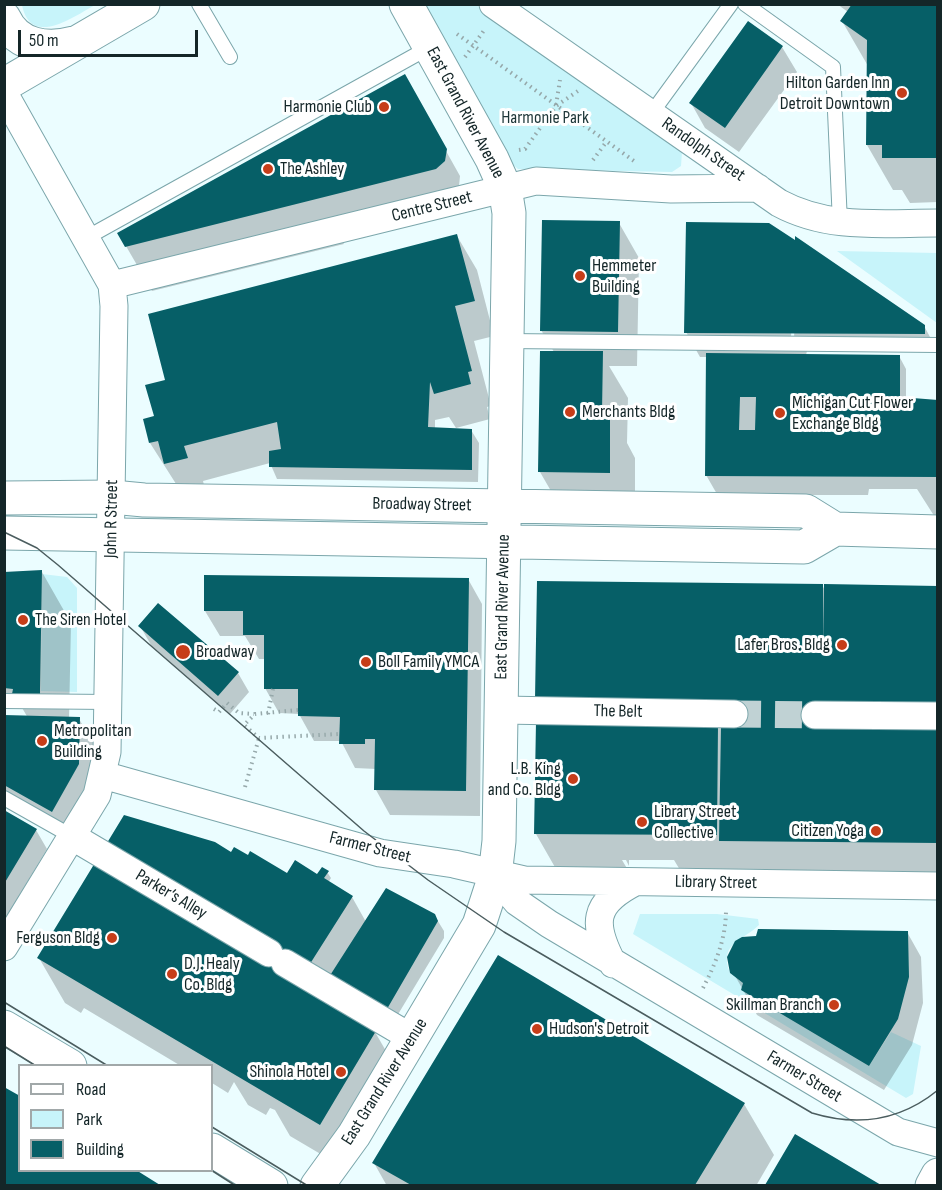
<!DOCTYPE html>
<meta charset="utf-8">
<style>
body{margin:0}
#map{position:relative;width:942px;height:1190px;overflow:hidden;background:#ebfdff;font-family:"Sofia Sans Condensed",sans-serif}
canvas{display:block}
.frame{position:absolute;inset:0;border:6px solid #142628;pointer-events:none}
.legend{position:absolute;left:18px;top:1064px;width:195px;height:108px;box-sizing:border-box;background:#fff;border:2px solid #a1a8a9;margin:0;padding:8px 10px;list-style:none;font-size:18px;color:#142628}
.legend li{display:flex;align-items:center;gap:12px;height:30px}
.legend b{width:30px;border:2px solid #a1a8a9}
.scale{position:absolute;left:18px;top:30px;width:180px;height:27px;box-sizing:border-box;border:3px solid #142628;border-top:0;padding-left:8px;font-size:18px;line-height:21px;white-space:nowrap;color:#142628;-webkit-text-stroke:4px #fff;paint-order:stroke}
</style>
<div id="map">
<canvas width="942" height="1190"></canvas>
<div class="frame"></div>
<ul class="legend">
<li><b style="height:8px;background:#fff"></b>Road</li>
<li><b style="height:16px;background:#c7f4fa"></b>Park</li>
<li><b style="height:16px;background:#065f67"></b>Building</li>
</ul>
<div class="scale">50 m</div>
</div>
<script>
const c = document.querySelector('canvas').getContext('2d');
c.lineJoin = 'round';
function fill(path, color) { c.fillStyle = color; c.fill(path, 'evenodd'); }
function strokePath(path, color, width, dash) { c.strokeStyle = color; c.lineWidth = width; c.lineCap = dash ? 'butt' : 'round'; c.setLineDash(dash || []); c.stroke(path); }
function write(font, color, halo, rows, align = 'center') {
  c.font = font + ' "Sofia Sans Condensed",sans-serif'; c.lineWidth = 6; c.setLineDash([]); c.textBaseline = 'middle'; c.strokeStyle = halo; c.fillStyle = color; for (const [text, x, y, turn = 0] of rows) {
    c.save(); c.translate(x, y); c.rotate((+turn || 0) * Math.PI / 180); c.textAlign = isNaN(turn) ? turn : align; if (halo) c.strokeText(text, 0, 0); c.fillText(text, 0, 0); c.restore();
  }
}
fill(new Path2D(`
 M22,5V4L95,5C73,17 31,48 22,5Z
 M421,5H476L673,143L682,152L681,166L672,172L518,169L511,163Z
 M837,251L937,253V323Z
 M42,574L67,577L77,588V692L41,691Z
 M640,914H717L758,919L759,925C743,941 718,943 730,973L743,983L741,990L869,1066L891,1032L921,1046L913,1094L906,1098L633,934Z`), '#c7f4fa');
fill(new Path2D(`
 M837,4H938V202L910,203L902,190H893L867,145L868,66L842,21L848,12Z
 M782,47L797,72L739,152L705,128L691,103Z
 M418,101L460,176L459,186L333,224L344,244L152,291L119,234Z
 M619,223L639,258L637,366H609L628,398L627,443L635,458V517H566L540,472L554,352L541,330Z
 M687,224L769,225L796,243V239L924,326L935,346V352L807,351L806,355L899,356L906,369V400L918,402L921,407V402H938V522L917,489H869L868,495H784V528L736,527L706,475L708,357H700L686,332ZM793,255H796L794,341H791Z
 M457,236L477,270L494,336L474,341L491,406L487,407L490,419L456,428L449,417L435,420V429L471,430L479,443L478,482L277,479L270,463L203,481L206,493L185,498L150,443L167,381Z
 M42,572L71,623L69,719H79L94,744L92,790L66,836L4,801V717L28,718L18,701L4,700V573Z
 M468,579L482,604L480,816L390,815L376,790V769L355,768L341,741H314L299,714L279,713L265,688V659H259L245,636H220L205,611Z
 M822,585L826,592L938,588V887L747,885L738,870H680L674,860H629V866L626,860H622L628,870L556,869L536,834L537,724Z
 M159,605L238,673L249,692L230,714L151,645L140,626Z
 M4,812L36,830L47,849L4,921Z
 M232,854L287,875L318,876L327,872L331,878L328,883L352,897L366,922L436,918L444,931V938L394,1021L375,1032L401,1077L346,1169L290,1136L275,1110L270,1108L266,1115L248,1105L234,1082L228,1093L212,1083V1066H181L84,1008L81,1013L65,1003L39,958Z
 M907,932L921,957L923,1003L912,1045L884,1090L757,1015L729,965Z
 M4,1089L20,1170H134L159,1186H4Z
 M744,1104L774,1155L756,1186H387L374,1163Z
 M796,1136L878,1186H766Z`), '#0003');
fill(new Path2D(`
 M852,4H938V158H882V145H866L867,40L840,21Z
 M748,21L783,46L725,128L689,103Z
 M405,74L447,149L445,161L436,169L125,247L117,233Z
 M542,220L620,221L618,332L540,331Z
 M686,222L769,223L795,240V236L925,325V334L684,333Z
 M457,234L475,301L455,306L472,371L468,372L471,384L434,394L430,382L428,427L472,429V470L269,467V451L281,449L277,422L184,446L188,458L164,464L158,441L149,443L143,419L154,416L145,385L165,380L148,314Z
 M540,351H603L602,412H610V473L538,472Z
 M706,353L900,355V397L938,400V477L705,476ZM740,397H756L755,430H739Z
 M42,570L40,694H12L13,689L4,688V572Z
 M204,575L469,578L466,791L374,790L375,739H365V744H339L340,717L298,716V689H264V635H243V611H204Z
 M537,581L823,584V647L824,584L938,586V843L719,841L721,727L535,699Z
 M158,603L239,672L218,696L138,626Z
 M4,715L80,717L79,764L52,812L4,785Z
 M536,722L718,725L717,835L534,834Z
 M4,810L37,829L4,884Z
 M124,815L215,842L231,852L234,847L248,855L250,851L287,873L295,860L317,874L322,867L329,871L324,878L353,896L308,967L376,1031L320,1125L37,958Z
 M386,888L435,914L438,921L387,1009L329,977Z
 M758,929L908,931L909,977L898,1019L869,1066L741,990L743,983L730,973L727,957L735,941L742,937L756,936Z
 M498,955L745,1103L695,1185H411L372,1163Z
 M4,1087L20,1096V1170H136L160,1185H4Z
 M795,1134L881,1185H765Z`), '#065f67');
strokePath(new Path2D(`
 M734,714L815,715`), '#c0d2d4', 27, [27, 14]);
const lane = new Path2D(`
 M199,4L230,57
 M745,4L833,67L840,223
 M651,114L731,4
 M86,238L430,47
 M506,341L938,345
 M4,701L108,702
 M4,798L73,837`);
const street = new Path2D(`
 M493,4L779,203C829,230 882,223 938,223
 M4,93L112,285L114,306L107,752L97,795L4,947
 M112,285L536,181L671,189L758,188
 M502,710L734,714
 M815,715L938,716
 M103,775L380,853L454,864L524,880L938,886
 M73,837L269,953
 M495,876L517,902L549,924L898,1132L938,1143
 M285,963L412,1038
 M613,964C592,924 592,904 635,882`);
const secondary = new Path2D(`
 M4,18C17,47 48,50 74,43
 M4,85L143,4
 M4,498L112,497L144,500L806,511L835,529L938,532
 M4,533L804,547L835,529
 M317,1186L354,1135L479,925L495,876L499,841L509,213L505,188L492,159L406,4
 M932,1186L938,1175`);
const primary = new Path2D(`
 M4,1027L70,1066
 M212,1150L271,1186`);
strokePath(lane, '#7ba6ab', 16);
strokePath(street, '#7ba6ab', 29);
strokePath(secondary, '#7ba6ab', 35);
strokePath(primary, '#7ba6ab', 35);
strokePath(new Path2D(`
 M457,34L634,161
 M465,57L485,29
 M556,105L560,80
 M519,150L525,149L556,106L578,91
 M593,160L607,141
 M214,709L219,712L227,703L239,713L254,714
 M298,710L255,714L244,725L259,738L339,734
 M268,714L273,689
 M245,787L259,738
 M703,988C716,963 726,938 726,910`), '#96a8aa', 4, [1.5, 4.5]);
strokePath(lane, '#fff', 14);
strokePath(street, '#fff', 27);
strokePath(secondary, '#fff', 33);
strokePath(primary, '#fff', 33);
strokePath(new Path2D(`
 M4,532L37,548L58,565L364,831L428,880L504,932L812,1113C858,1127 900,1121 938,1090
 M4,1002L108,1066
 M4,1046L36,1066
 M212,1127L308,1186
 M211,1170L236,1186`), '#4b5d5f', 1.5);
for (const [x, y, r, color] of [
 [902,93,6,"#c63d19"],
 [384,107,6,"#c63d19"],
 [268,169,6,"#c63d19"],
 [580,276,6,"#c63d19"],
 [570,412,6,"#c63d19"],
 [780,413,6,"#c63d19"],
 [23,620,6,"#c63d19"],
 [842,645,6,"#c63d19"],
 [183,652,8,"#c63d19"],
 [366,662,6,"#c63d19"],
 [42,741,6,"#c63d19"],
 [573,779,6,"#c63d19"],
 [642,822,6,"#c63d19"],
 [876,831,6,"#c63d19"],
 [112,938,6,"#c63d19"],
 [172,974,6,"#c63d19"],
 [834,1005,6,"#c63d19"],
 [537,1029,6,"#c63d19"],
 [341,1072,6,"#c63d19"]
]) { const dot = new Path2D(); dot.arc(x, y, r, 0, 2 * Math.PI); c.fillStyle = color; c.fill(dot); strokePath(dot, '#fff', 2); }
write('18px', '#142628', '#fff', [
 ["Hilton Garden Inn",890,83,"right"],
 ["Detroit Downtown",890,104,"right"],
 ["Harmonie Club",372,107,"right"],
 ["The Ashley",280,169],
 ["Hemmeter",592,266],
 ["Building",592,287],
 ["Michigan Cut Flower",792,403],
 ["Exchange Bldg",792,424],
 ["Merchants Bldg",582,412],
 ["The Siren Hotel",35,620],
 ["Lafer Bros. Bldg",830,645,"right"],
 ["Broadway",196,652],
 ["Boll Family YMCA",378,662],
 ["Metropolitan",54,731],
 ["Building",54,752],
 ["L.B. King",561,769,"right"],
 ["and Co. Bldg",561,790,"right"],
 ["Library Street",654,812],
 ["Collective",654,833],
 ["Citizen Yoga",864,831,"right"],
 ["Ferguson Bldg",100,938,"right"],
 ["D.J. Healy",184,964],
 ["Co. Bldg",184,985],
 ["Skillman Branch",822,1005,"right"],
 ["Hudson's Detroit",549,1029],
 ["Shinola Hotel",329,1072,"right"]
], 'left');
write('18px', '#142628', '#fff', [
 ["East Grand River Avenue",465,113,62],
 ["Randolph Street",703,150,35],
 ["Centre Street",432,207,-14],
 ["Broadway Street",422,505,1],
 ["John R Street",112,519,-89],
 ["East Grand River Avenue",503,607,-89],
 ["The Belt",618,712,1],
 ["Farmer Street",370,848,14],
 ["Library Street",716,883,1],
 ["Parker’s Alley",171,895,31],
 ["Farmer Street",804,1077,31],
 ["East Grand River Avenue",385,1082,-58]
]);
write('18px', '#1d3638', '#fff', [
 ["Harmonie Park",545,118]
]);
</script>
